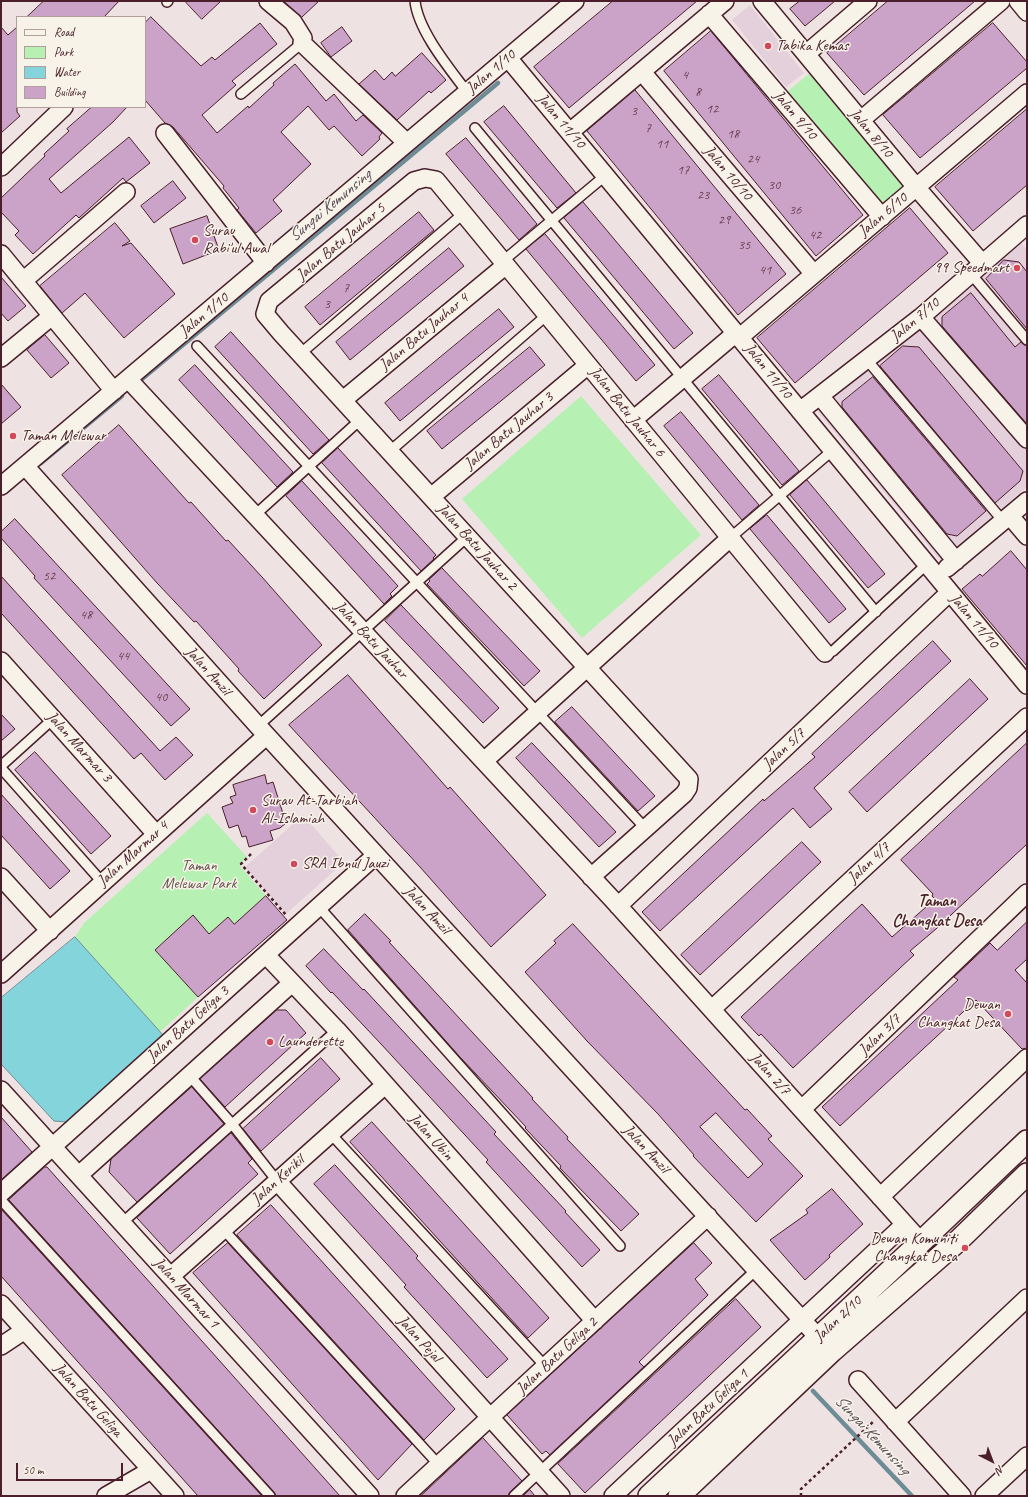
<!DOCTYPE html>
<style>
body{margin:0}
#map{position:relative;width:1028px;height:1497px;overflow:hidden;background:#eee3e2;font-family:Caveat,sans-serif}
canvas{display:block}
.frame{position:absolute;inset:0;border:2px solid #4a1f2b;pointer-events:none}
.legend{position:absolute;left:16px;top:16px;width:130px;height:92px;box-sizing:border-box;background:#f7f3e8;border:1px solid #b29e9c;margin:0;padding:5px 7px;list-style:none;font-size:12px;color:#4a1f2b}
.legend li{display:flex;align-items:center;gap:8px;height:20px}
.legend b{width:20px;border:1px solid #b29e9c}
.north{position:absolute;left:972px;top:1441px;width:40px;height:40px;-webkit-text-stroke:3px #f7f3e8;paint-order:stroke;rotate:138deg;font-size:11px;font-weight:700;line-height:16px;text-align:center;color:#4a1f2b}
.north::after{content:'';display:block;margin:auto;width:14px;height:18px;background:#4a1f2b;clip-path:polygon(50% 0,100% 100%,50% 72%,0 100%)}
.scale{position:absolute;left:16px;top:1463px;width:107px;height:18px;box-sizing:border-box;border:2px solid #4a1f2b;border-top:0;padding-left:5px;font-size:12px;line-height:14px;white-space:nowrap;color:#4a1f2b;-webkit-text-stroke:3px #f7f3e8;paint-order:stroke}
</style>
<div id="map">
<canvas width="1028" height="1497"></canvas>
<div class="frame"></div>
<ul class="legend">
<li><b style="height:5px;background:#f7f3e8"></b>Road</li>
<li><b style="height:11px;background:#b7f0b3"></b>Park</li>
<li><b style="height:11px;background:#84d5db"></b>Water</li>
<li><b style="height:11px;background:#cca3c8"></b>Building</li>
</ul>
<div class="north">N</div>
<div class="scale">50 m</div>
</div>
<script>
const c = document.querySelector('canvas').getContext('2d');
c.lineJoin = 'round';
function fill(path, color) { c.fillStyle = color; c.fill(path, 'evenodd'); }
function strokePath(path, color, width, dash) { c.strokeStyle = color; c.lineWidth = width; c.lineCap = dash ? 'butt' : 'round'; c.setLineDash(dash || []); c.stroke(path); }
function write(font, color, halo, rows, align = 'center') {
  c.font = font + ' Caveat,sans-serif'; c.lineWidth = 3; c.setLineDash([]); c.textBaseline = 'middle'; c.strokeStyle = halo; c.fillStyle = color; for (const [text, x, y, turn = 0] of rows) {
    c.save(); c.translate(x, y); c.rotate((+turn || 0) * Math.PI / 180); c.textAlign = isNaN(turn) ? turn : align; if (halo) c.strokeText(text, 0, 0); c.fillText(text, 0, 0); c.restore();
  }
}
fill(new Path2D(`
 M750,5L804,73L786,87L732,20Z
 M1018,239L1027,250V487L940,560L814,407Z
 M303,815L344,862L286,914L245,867Z`), '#e4d0da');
fill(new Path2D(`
 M810,73L907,189L885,207L788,91Z
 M581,396L701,535L582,638L462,499Z
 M207,813L247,857L239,865L266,896L234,924L228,917L209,934L156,950L198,997L160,1032L75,937L84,923Z`), '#b7f0b3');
const water = new Path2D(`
 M75,937L163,1035L67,1122L54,1121L1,1064V998Z`);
fill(water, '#84d5db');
strokePath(water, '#6d8c95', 1);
strokePath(new Path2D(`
 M142,379L498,83
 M41,463L122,396
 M813,1391L912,1496`), '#6d8c95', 4.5);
const building = new Path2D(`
 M44,1H119L104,17H27Z
 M185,1H221L202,19Z
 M284,1H319L302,17Z
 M613,1H697L569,108L534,67Z
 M800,1H835L805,26L790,9Z
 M888,1H975L864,95L827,53Z
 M151,17L201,66L212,57L215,60L260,23L277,44L232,81L236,85L202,115L217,133L248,106L249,108L274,85L273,83L295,64L326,101L334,94L356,121L363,115L382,133L379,137L380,139L362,156L334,126L329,130L308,106L281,132L311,164L273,200L282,211L256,233L237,210L239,208L223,188L224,186L173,127L165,123L145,100V23Z
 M993,23L1027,62V68L920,158L883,115Z
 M1,27L8,35L17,27V112L20,116L1,133Z
 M342,27L352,41L331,57L321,43Z
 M711,31L863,215L816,256L664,71Z
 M422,53L446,80L431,93L429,91L397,120L359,84L375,70L384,80L392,72L395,76Z
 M635,90L786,274L738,315L587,131Z
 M504,106L576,193L557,208L484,122Z
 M92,107H127L113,122L49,179L61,193L129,137L150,163L126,182L123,178L79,218L76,215L33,254L15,235L19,231L1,212V198L45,156L44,154L69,131L67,129Z
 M1027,109V185L973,231L935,187Z
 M466,138L537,224L519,240L446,154Z
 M173,181L186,198L154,223L141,206Z
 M583,202L693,333L674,349L564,218Z
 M910,208L948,253L795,383L757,338Z
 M419,212L434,230L320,325L305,307Z
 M207,216L219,250L183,264L170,229Z
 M115,223L130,241L122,246L131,243L175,294L124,338L85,293L62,313L40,286Z
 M545,234L655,365L636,381L526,249Z
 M449,248L464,266L350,360L336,342Z
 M1004,260L1019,262L1027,272V329L986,279Z
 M1,277L26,306L8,321L1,313Z
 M971,293L1015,347L1021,342L1027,346V424L942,326V317Z
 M499,309L514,327L400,421L385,403Z
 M231,332L329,440L313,454L215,347Z
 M45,335L69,363L51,378L27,350Z
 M903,346L919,347L1023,471L1020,481L995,503L880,366Z
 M530,347L545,365L442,449L427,431Z
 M195,365L293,472L277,487L179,380Z
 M719,375L799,471L782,485L702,389Z
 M873,377L986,511L957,536L947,534L842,407V402Z
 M1,384L21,407L1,424Z
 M681,412L759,505L742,520L664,426Z
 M119,425L189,503L191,502L226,541L228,540L262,577L322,645L264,699L238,671L239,669L196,621L194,622L157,583L62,475Z
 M338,448L436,555L433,558L434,559L421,571L322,463Z
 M807,480L885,574L868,588L790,495Z
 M302,481L398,586L390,594L392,596L384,604L286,496Z
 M767,515L846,609L829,623L750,529Z
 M15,519L190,709L171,726L34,578L35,576L1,538V532Z
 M1011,551L1027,570V666L962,589L980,574L982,576Z
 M442,568L540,671L524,686L427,584L430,581L429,580Z
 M1,576L160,751L176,737L193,755L165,780L141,753L134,759L1,613Z
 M401,605L499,708L483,723L385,621Z
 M933,641L951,661L814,788L832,809L810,828L793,808L660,931L642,912L763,799L764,801L815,757L812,754Z
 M348,675L448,789L450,787L546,895L491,947L420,867L289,725Z
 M970,679L988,699L867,812L849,792Z
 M572,707L655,796L638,811L555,722Z
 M1,714L15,729L1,741Z
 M532,743L616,832L599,847L516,758Z
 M1027,743V844L936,929L910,951L914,955L793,1068L761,1034L759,1036L741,1017L862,904L892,937L935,899L932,896L933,894L901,860Z
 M35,752L111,836L91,854L15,770Z
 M265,775L267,784L273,782L286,823L280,828L270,831L273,840L249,847L246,836L242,837L238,825L229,828L222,807L233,803L230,797L236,795L233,785Z
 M1,794L70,871L50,889L1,835Z
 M802,842L821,862L700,975L681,955Z
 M266,896L287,920L198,997L155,950L193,915L209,934L228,917L234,924Z
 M365,914L391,941L389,942L533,1098L532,1099L568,1137L567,1139L639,1214L621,1231L560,1168L561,1166L525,1128L526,1127L459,1056L348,930Z
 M1027,922V959L1015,970L1027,983V1048L1022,1049L976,1000L840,1126L822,1107L958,980L954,977L990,943L997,950Z
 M573,924L745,1110L747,1109L772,1136L768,1139L803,1176L756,1222L693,1156L694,1155L658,1114L587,1041L525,972L556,943L554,941ZM716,1113L763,1164L748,1178L700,1127Z
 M324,949L363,990L364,989L389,1016L496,1132L494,1134L566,1211L565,1212L600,1250L582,1267L486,1162L488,1160L381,1044L332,992L331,993L306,966Z
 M277,1010H286L306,1033L225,1107L200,1079Z
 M321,1058L340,1079L261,1151L243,1129Z
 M192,1087L224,1124L137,1202L109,1172L111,1159Z
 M1,1117L32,1152L1,1180Z
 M372,1122L549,1318L528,1338L350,1142Z
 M231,1133L252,1159L248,1163L258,1174L170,1254L137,1218Z
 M335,1165L418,1256L416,1258L508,1359L487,1378L404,1287L406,1285L314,1184Z
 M45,1167H47L340,1496H276L274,1492L9,1200Z
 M832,1189L863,1224L829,1255L830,1257L805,1280L770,1240L808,1213L806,1210Z
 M271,1205L455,1409L424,1440L237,1235Z
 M1,1209L262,1496H198L1,1276Z
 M228,1243L412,1444L378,1480L193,1273Z
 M694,1243L712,1263L695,1279L708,1295L639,1362L644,1367L550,1455L546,1451L542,1454L507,1415Z
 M736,1299L761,1327L585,1493L558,1464Z
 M483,1438L522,1481L510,1492L508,1496H421Z
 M530,1490L535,1496H523Z`);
fill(building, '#cca3c8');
strokePath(building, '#4a1f2b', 1);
const service = new Path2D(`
 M415,1C418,31 450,69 467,92
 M167,2L168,1
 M241,94L302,43
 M475,128L876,612
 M503,261L606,175
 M971,274L1027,340
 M197,346L646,829
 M300,354L464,213
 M867,360L1003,521
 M389,452L547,315
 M255,515L360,420
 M730,538L833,450
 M825,653H829L833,651L927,564
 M258,726L467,537
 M1,766L53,719
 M1,768L102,882
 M319,907L620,1246
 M189,1075L232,1124L277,1181
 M330,1133L545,1366
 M1,1200L270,1496
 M122,1223L337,1030
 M223,1229L439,1465
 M514,1496L757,1269`);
const minor = new Path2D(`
 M268,1L293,22L303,38L302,43L407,143
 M762,1L916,187L982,263
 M1018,1L1027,12
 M709,14L882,217
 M806,54L868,1
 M508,58L1027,685
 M642,72L814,274
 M861,120L1001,1
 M570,132L725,1
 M165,133L266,263
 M1,167L64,107
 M1,254L114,391
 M23,281L126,192
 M921,317L1027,439
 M740,337L1027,93
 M1,358L52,316
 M128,379L613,900L921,1242
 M820,396L956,561
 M343,400L506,265
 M800,411L921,317L1027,225
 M633,420L736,333
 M25,466L258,726L827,1347
 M1,486L575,1
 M431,497L588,365
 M1010,516L1027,536
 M947,568L1027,501
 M1,661L156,834
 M484,761L730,538
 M1,877L50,931
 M591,877L684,794L688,788L689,779L281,333L265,314L269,301L414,181L425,178L436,180L825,653
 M618,906L950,592
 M266,955L337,1030L595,1321
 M1,974L266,736
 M712,1009L1027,717
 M1,1090L370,1496
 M802,1109L1027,893
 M79,1175L292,983
 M277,1181L561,1496
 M1,1193L376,855
 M880,1197L1027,1058
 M171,1276L385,1085
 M1,1304L175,1496
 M1,1346L25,1330
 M858,1380L962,1496
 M895,1422L1027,1298
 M106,1496L151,1470
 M405,1496L708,1216
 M613,1496L905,1224
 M984,1496L1027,1456`);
const tertiary = new Path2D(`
 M649,1496L921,1242L1027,1141
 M679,1496L832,1351L959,1240L1027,1174`);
strokePath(service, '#4a1f2b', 12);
strokePath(minor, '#4a1f2b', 20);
strokePath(tertiary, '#4a1f2b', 24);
strokePath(new Path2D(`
 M251,854L241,864L287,916
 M801,1496V1489L874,1421`), '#4a1f2b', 2.5, [3, 3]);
strokePath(service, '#f7f3e8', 9);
strokePath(minor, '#f7f3e8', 17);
strokePath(tertiary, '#f7f3e8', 21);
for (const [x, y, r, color] of [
 [768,46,4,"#d1495b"],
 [195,240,4,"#d1495b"],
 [1017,268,4,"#d1495b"],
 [13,436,4,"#d1495b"],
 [253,810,4,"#d1495b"],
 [294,864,4,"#d1495b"],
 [1008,1014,4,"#d1495b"],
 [270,1042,4,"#d1495b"],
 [965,1248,4,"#d1495b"]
]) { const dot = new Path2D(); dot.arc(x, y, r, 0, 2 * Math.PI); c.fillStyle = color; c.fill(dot); strokePath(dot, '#f7f3e8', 1.5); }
write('14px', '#6a4052', null, [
 ["4",685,75],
 ["8",698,92],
 ["12",712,109],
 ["3",634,111],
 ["7",648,128],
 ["18",733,134],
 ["11",662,144],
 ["24",753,159],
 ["17",683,170],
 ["30",774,185],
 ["23",703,195],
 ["36",795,210],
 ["29",724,220],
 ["42",815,235],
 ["35",744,245],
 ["41",765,270],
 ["7",346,288],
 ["3",327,304],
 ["52",49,576],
 ["48",86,615],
 ["44",123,656],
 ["40",161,697]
]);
write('16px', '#4a1f2b', '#f7f3e8', [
 ["Tabika Kemas",776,46],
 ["Surau",203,231],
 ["Rabi'ul Awal",203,249],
 ["99 Speedmart",1009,268,"right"],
 ["Taman Melewar",21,436],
 ["Surau At-Tarbiah",261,801],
 ["Al-Islamiah",261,819],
 ["SRA Ibnul Jauzi",302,864],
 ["Dewan",1000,1005,"right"],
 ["Changkat Desa",1000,1023,"right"],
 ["Launderette",278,1042],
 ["Dewan Komuniti",957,1239,"right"],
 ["Changkat Desa",957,1257,"right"]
], 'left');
write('16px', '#4a1f2b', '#f7f3e8', [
 ["Jalan 1/10",491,72,-40],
 ["Jalan 9/10",795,115,50],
 ["Jalan 11/10",561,121,50],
 ["Jalan 8/10",871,133,50],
 ["Jalan 10/10",728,173,50],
 ["Jalan 6/10",883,215,-40],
 ["Jalan Batu Jauhar 5",341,242,-40],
 ["Jalan 1/10",204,315,-40],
 ["Jalan 7/10",915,320,-40],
 ["Jalan Batu Jauhar 4",424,332,-40],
 ["Jalan 11/10",768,371,51],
 ["Jalan Batu Jauhar 6",627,412,51],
 ["Jalan Batu Jauhar 3",509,431,-40],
 ["Jalan Batu Jauhar 2",477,547,48],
 ["Jalan 11/10",974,621,50],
 ["Jalan Batu Jauhar",371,640,47],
 ["Jalan Amzil",208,671,48],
 ["Jalan Marmar 3",79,747,48],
 ["Jalan 5/7",784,749,-43],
 ["Jalan Marmar 4",133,854,-42],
 ["Jalan 4/7",869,863,-43],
 ["Jalan Amzil",427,910,47],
 ["Jalan Batu Geliga 3",188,1024,-42],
 ["Jalan 3/7",880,1035,-44],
 ["Jalan 2/7",770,1074,48],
 ["Jalan Ubin",431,1137,48],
 ["Jalan Amzil",646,1149,47],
 ["Jalan Kerikil",278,1180,-42],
 ["Jalan Marmar 1",186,1293,48],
 ["Jalan 2/10",838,1319,-43],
 ["Jalan Pejal",419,1339,48],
 ["Jalan Batu Geliga 2",557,1356,-43],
 ["Jalan Batu Geliga",88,1400,48],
 ["Jalan Batu Geliga 1",708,1408,-43]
]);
write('16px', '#65534d', '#f7f3e8', [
 ["Taman",199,866],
 ["Melewar Park",199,884]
]);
write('italic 17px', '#584c57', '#f7f3e8', [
 ["Sungai Kemunsing",330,206,-40],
 ["Sungai Kemunsing",872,1435,47]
]);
write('bold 17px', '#4a1f2b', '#f7f3e8', [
 ["Taman",937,902],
 ["Changkat Desa",937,922]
]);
</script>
